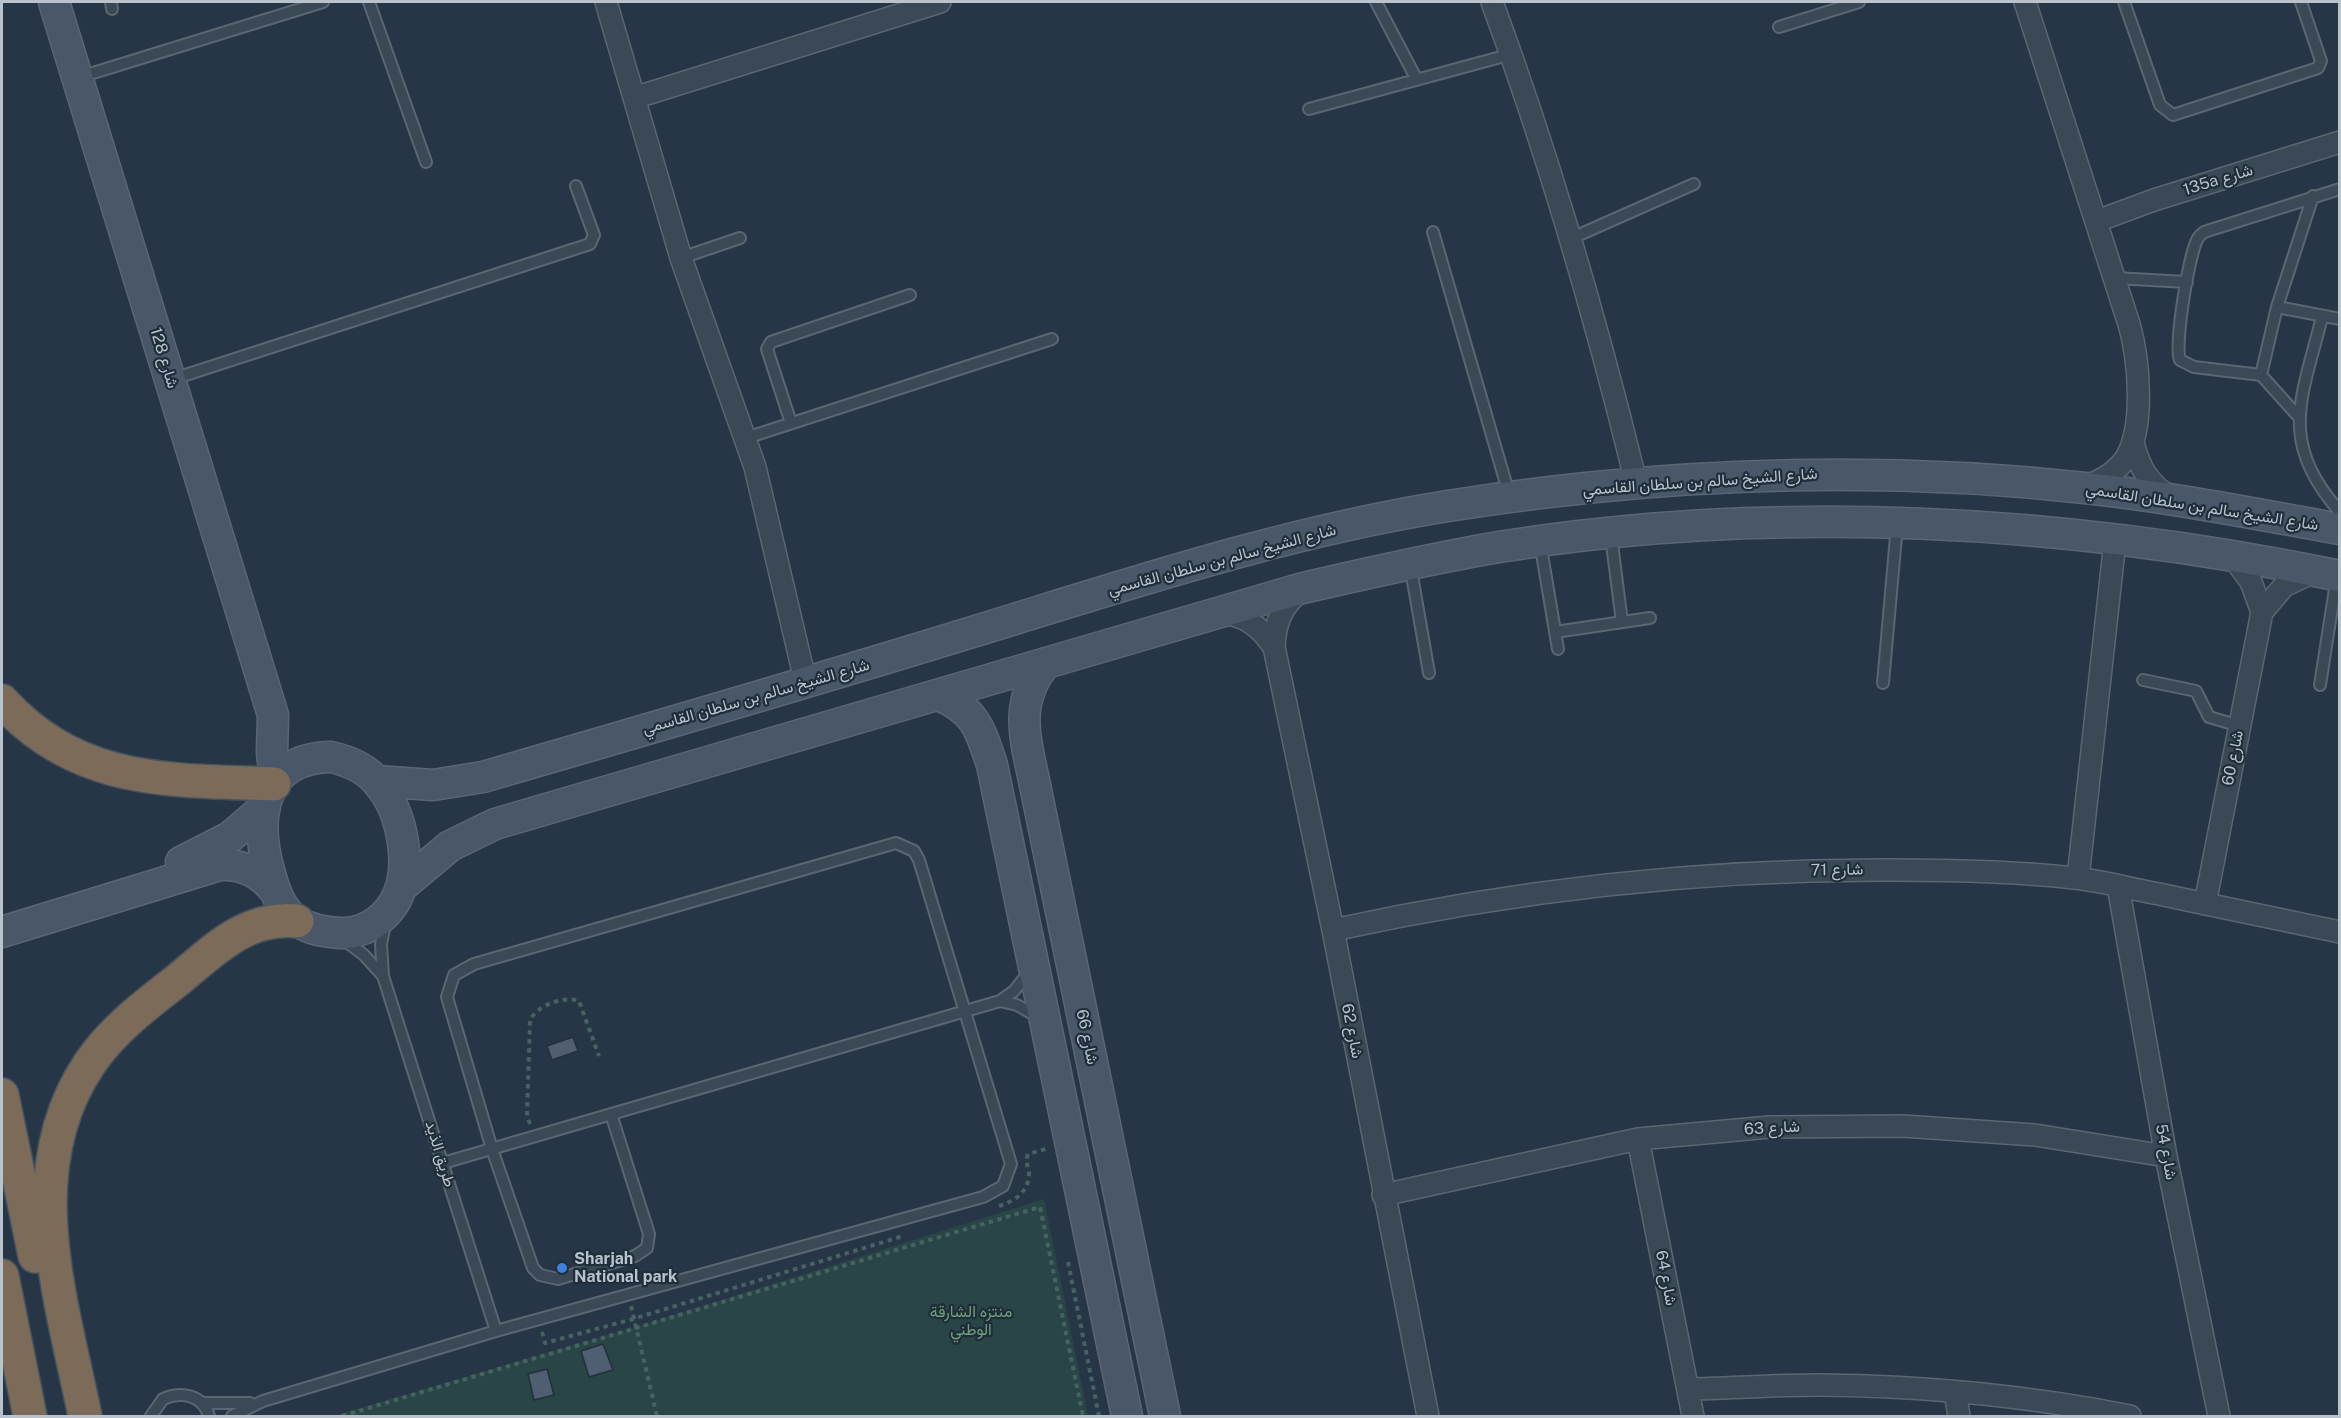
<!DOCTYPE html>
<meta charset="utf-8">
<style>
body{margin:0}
#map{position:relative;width:2341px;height:1418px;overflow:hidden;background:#273646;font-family:"Public Sans",sans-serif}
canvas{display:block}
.frame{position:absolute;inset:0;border:3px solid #b9c3ce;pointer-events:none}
</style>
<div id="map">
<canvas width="2341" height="1418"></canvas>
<div class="frame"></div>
</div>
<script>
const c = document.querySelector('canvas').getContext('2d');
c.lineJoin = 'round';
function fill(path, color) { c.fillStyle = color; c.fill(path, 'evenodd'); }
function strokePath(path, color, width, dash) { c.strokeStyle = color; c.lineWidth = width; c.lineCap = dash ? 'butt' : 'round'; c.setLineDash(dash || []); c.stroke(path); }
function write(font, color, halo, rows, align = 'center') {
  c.font = font + ' "Public Sans",Vazirmatn,sans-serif'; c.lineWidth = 4.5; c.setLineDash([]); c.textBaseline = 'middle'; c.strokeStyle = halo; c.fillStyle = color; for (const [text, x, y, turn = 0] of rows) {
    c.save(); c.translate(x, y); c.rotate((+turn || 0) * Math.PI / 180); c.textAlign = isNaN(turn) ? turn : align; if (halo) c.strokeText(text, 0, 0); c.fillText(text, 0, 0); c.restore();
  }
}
fill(new Path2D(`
 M1044,1199L1088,1416H333L635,1327Z`), '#294546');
const building = new Path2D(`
 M573,1037L578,1051L552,1060L547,1046Z
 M603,1344L613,1370L589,1377L581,1351Z
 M547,1369L554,1395L534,1400L528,1374Z`);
fill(building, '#4f5f71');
strokePath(building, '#222f3c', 1.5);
const lane = new Path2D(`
 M111,2L112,9
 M369,2L426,162
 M1376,2L1417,80
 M2124,2L2160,105L2173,115L2318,68L2321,61L2301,2
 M1779,27L1859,2
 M80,77L323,2
 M1309,109L1512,54
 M1433,232L1509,494
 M1572,238L1694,184
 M681,258L740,238
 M2114,278L2187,282
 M2277,307L2340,319
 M2322,317C2302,398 2277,441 2340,512
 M2261,375L2277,307L2313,196
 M170,380L590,244L594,235L576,186
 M2297,415L2261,375L2194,367L2180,360C2174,345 2189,253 2198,238C2199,236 2202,234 2204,232L2340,189
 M791,423L767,349L771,342L910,295
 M746,438L1052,339
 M1611,536L1622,622
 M1540,542L1558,649
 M1410,564L1429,673
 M1555,632L1650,618
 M2143,680L2196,691L2209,717L2240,726
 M1883,683L1897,525
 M2320,685L2337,576
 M385,923L381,945L383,976L496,1331
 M344,940L364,955L383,976
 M1000,1001L1017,1005L1038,1017
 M443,1163L1000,1001L1014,991L1029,972
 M202,1403H250
 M151,1416L163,1399C182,1391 203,1395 209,1416
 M232,1416L263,1401L496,1331L983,1197L1003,1186L1011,1164L919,860L914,851L896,843L474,964L454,975L447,997L492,1149L533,1268L540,1275L558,1279L635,1256L647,1248L649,1234L611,1114`);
const street = new Path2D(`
 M606,2L681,258L755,467L806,684
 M1492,2C1550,159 1596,319 1636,482
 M2025,2L2129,324C2139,359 2145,426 2126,458C2116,473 2101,481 2084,487
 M634,98L940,2
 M2097,221L2154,200L2340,142
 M2133,442C2139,468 2149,484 2172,499
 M2232,556L2251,582L2262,612
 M1301,590C1282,606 1275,622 1274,647L1333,930L1428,1416
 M1221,613C1246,615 1260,627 1274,647
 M2078,878L2115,541
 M2118,886L2166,1156L2219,1416
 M2205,904L2262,612L2284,586L2316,571
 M1333,930C1516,890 1704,869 1891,870C1952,870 2013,871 2074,878C2103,881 2131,889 2159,894C2219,907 2279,919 2340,932
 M1638,1139L1693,1416
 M1383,1195L1638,1139L1770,1127L1903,1126L2035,1135L2166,1156
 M1688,1389C1732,1388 1776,1385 1820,1385C1923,1386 2029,1396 2130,1416
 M1955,1392L1959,1416`);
const secondary = new Path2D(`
 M54,2L273,715L272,752L275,781
 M1046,663C1010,705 1028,746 1037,795L1165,1416
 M939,695C976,711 980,729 992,765L1127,1416
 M331,757C349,761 366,768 378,783C403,812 414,870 394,903C382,922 362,934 340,933C325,932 310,930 297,921C281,910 275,892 270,874C254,820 260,758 331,757Z
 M377,781L433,785L483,777C645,730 807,683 969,633C1126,585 1284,532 1448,506C1659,473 1873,465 2085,488C2171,497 2255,514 2340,529
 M181,862L230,837L265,807
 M401,887L450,846L495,824L1303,588C1368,573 1433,558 1499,547C1776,503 2065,519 2340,576
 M2,932L220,865C244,864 261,873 275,891`);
const highway = new Path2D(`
 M2,701C78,785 170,780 274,784
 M2,1095L35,1256
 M2,1276L30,1416
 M85,1416C62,1301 17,1170 90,1063C113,1029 147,1004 179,979C215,949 247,916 297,921`);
strokePath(lane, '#5a6672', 14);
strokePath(street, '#5a6672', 24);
strokePath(secondary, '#5a6672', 33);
strokePath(highway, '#46535f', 36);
strokePath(new Path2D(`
 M530,1124L527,1116L530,1021C535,1006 565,995 579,1001L599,1056
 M999,1206C1015,1201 1029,1192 1029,1173C1028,1166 1025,1161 1028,1154L1046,1149
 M1068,1262L1099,1416
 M631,1306L657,1416
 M542,1332L545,1343L633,1319L903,1236
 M342,1416L1040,1207L1083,1416`), '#476262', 4, [4.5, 4.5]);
strokePath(lane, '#3b4855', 10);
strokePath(street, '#3b4855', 21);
strokePath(secondary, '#495768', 30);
strokePath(highway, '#7b6b58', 33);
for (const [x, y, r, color] of [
 [562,1268,6,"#3f7fe0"]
]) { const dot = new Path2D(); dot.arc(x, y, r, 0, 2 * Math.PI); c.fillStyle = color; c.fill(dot); strokePath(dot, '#202d3a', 2); }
write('16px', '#b9c3ce', '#202d3a', [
 ["135a شارع",2218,180,-17],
 ["شارع 128",164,358,73],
 ["شارع الشيخ سالم بن سلطان القاسمي",1700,482,-4],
 ["شارع الشيخ سالم بن سلطان القاسمي",2202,507,9],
 ["شارع الشيخ سالم بن سلطان القاسمي",1222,560,-15],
 ["شارع الشيخ سالم بن سلطان القاسمي",756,697,-16],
 ["شارع 60",2233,758,-79],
 ["شارع 71",1837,870,-1],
 ["شارع 62",1352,1031,79],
 ["شارع 66",1087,1037,78],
 ["شارع 63",1772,1128,-3],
 ["شارع 54",2166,1152,79],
 ["طريق الذيد",440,1154,73],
 ["شارع 64",1666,1278,79]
]);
write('bold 16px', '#b9c3ce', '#202d3a', [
 ["Sharjah",574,1259],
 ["National park",574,1277]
], 'left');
write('16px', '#6fa077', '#202d3a', [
 ["منتزه الشارقة",971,1312],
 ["الوطني",971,1330]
]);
</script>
